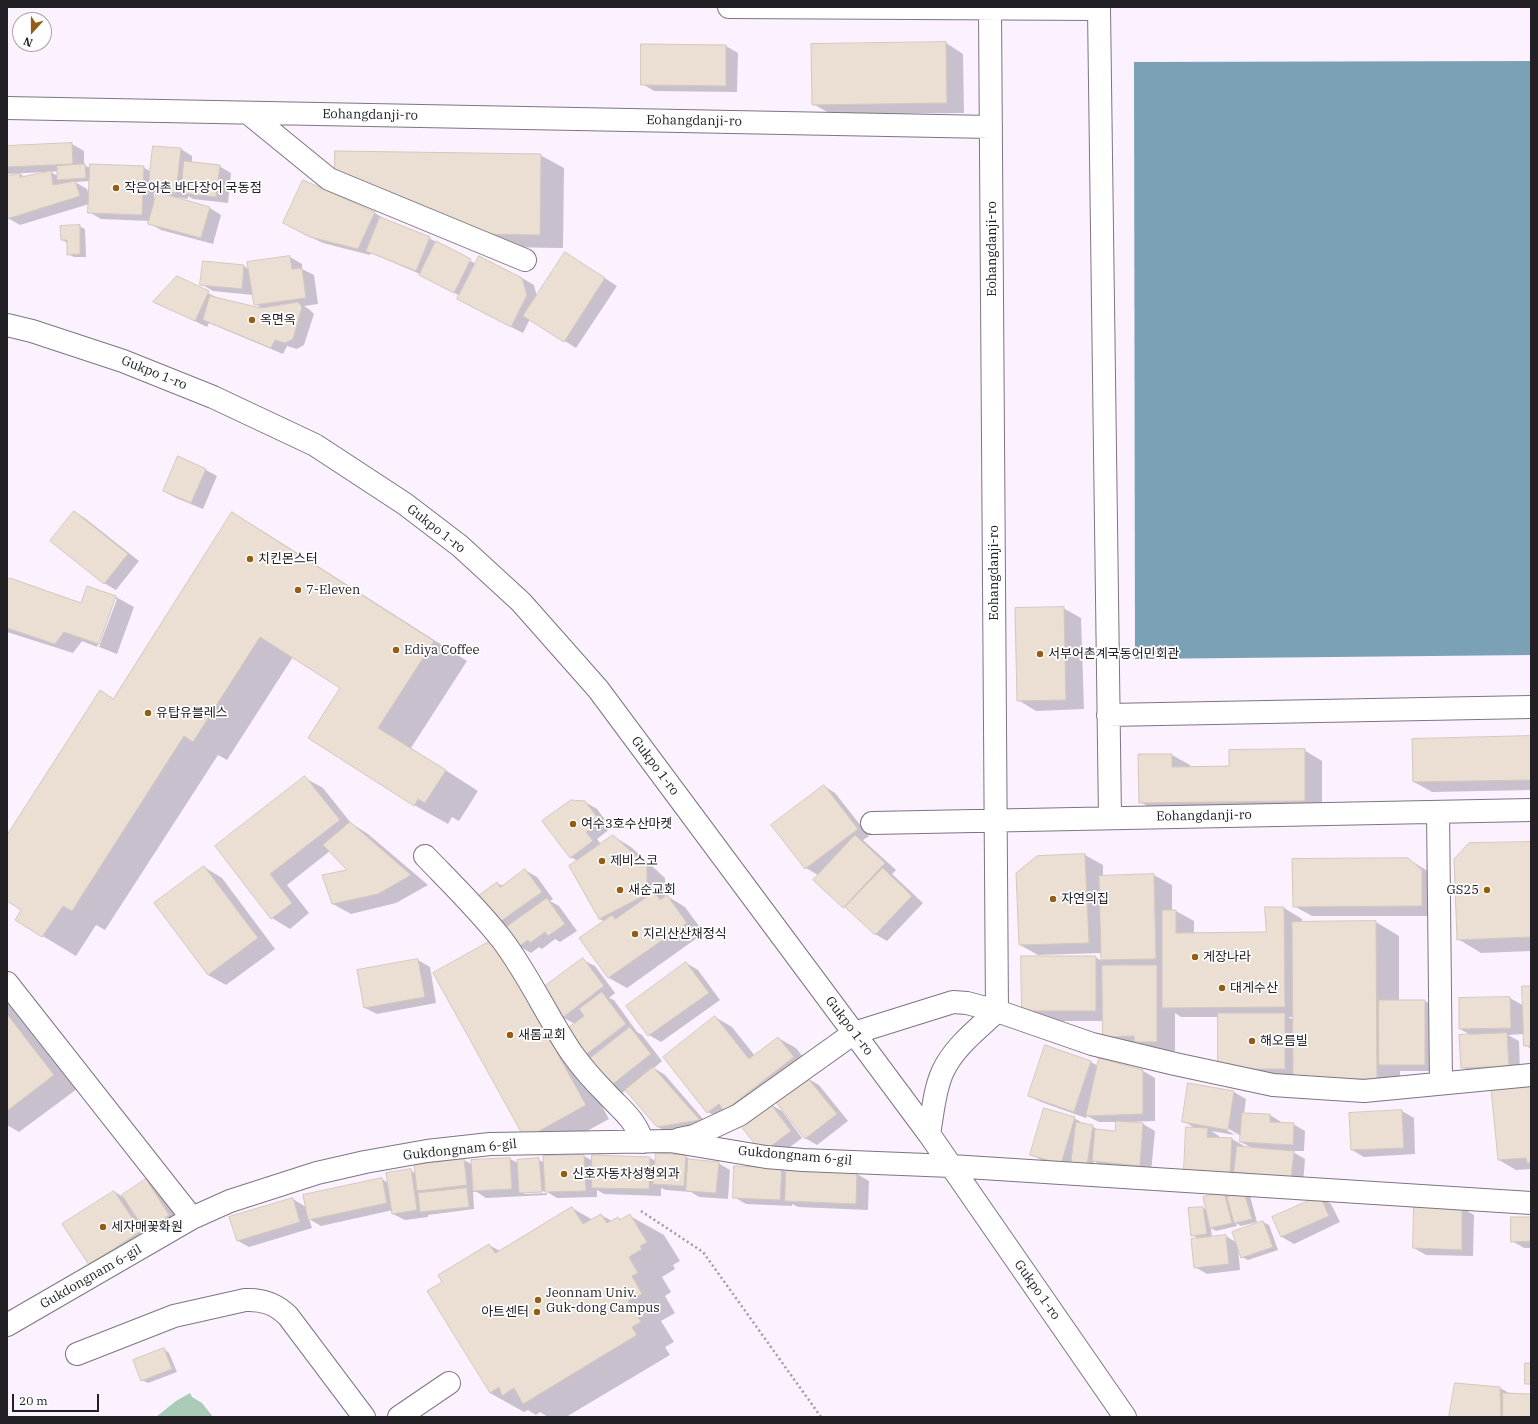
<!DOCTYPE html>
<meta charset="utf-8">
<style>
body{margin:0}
#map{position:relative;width:1538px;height:1424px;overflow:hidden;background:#fbf1ff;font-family:"IBM Plex Serif",serif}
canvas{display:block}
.frame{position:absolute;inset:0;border:8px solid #232025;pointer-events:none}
.north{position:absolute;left:12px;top:12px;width:40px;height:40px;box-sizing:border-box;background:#fff;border:1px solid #a7a6a8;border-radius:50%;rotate:201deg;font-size:11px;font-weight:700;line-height:16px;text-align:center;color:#232025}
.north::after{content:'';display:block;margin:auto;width:14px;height:18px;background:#935d13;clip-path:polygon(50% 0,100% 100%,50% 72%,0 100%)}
.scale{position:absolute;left:12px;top:1394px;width:87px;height:18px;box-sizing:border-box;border:2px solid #232025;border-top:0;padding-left:5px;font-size:12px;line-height:14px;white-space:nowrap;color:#232025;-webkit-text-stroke:3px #fff;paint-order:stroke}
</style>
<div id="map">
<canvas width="1538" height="1424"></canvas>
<div class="frame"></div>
<div class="north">N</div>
<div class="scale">20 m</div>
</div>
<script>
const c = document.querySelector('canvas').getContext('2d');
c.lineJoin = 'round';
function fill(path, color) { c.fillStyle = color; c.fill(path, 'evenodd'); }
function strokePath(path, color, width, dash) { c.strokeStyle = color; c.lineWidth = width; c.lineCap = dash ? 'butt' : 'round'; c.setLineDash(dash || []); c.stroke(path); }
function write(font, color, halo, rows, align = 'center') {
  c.font = font + ' "IBM Plex Serif","Noto Sans KR",serif'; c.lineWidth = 3.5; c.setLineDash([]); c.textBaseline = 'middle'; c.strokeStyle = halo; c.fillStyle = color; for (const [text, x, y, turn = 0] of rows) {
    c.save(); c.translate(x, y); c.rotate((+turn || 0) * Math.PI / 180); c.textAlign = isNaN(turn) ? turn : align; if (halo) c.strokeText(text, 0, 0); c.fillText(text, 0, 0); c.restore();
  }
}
fill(new Path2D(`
 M190,1393L192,1397L202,1403L213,1417H156L176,1401Z`), '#aacbb5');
fill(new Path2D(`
 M1531,61V655L1135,659L1134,62Z`), '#7ba1b7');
fill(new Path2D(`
 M946,43L963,54L964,113L831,114L813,104Z
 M726,46L738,53L737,92L654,91L642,84Z
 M72,144L84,151V165L90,168L143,167L151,172L181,149L192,156V163L219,166L231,173L228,203L193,199L188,196V199L176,197L210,208L221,215L213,244L161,230L149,223L150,221L101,219L89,212V204L20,225L8,218L7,177L20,174L25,177L45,173V172L7,174V147ZM58,171V176L50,172ZM90,181L89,196L87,189L75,182ZM154,192L157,194L155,202H154Z
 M540,155L564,168L563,248L496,247L360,192Z
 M304,181L375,213L386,220L429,238L476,264L522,278L534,285L537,297L566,253L617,286L576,348L530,319L523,333L470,306L460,296L420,274L371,253L370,255L323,243L296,230Z
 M79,226L85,229L86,257H74L68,254V243L62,240Z
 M290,257L302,264V269L314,275L318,304L304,306L310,310L314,314L304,345L297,349L287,346L283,354L209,323L207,327L154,301L177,278L220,299L262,308L255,304L253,295L213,291L201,284L244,266L250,270Z
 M206,470L217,476L203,509L176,498L164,491Z
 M75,512L86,519L139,561L116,590L104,583Z
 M233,514L266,533L467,661L411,748L478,791L459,821L452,817L448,824L414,805L341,687L293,657L227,760L218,755L105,930L96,925L76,956L16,920L23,910L7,900V837L100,691L114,699Z
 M7,583L82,604L88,587L116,597L134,607L117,654L99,647L117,599H114L97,647L82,641L73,653L7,632Z
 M1063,608L1081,618L1084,709L1036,711L1018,700Z
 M1531,737V790L1432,792L1414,782Z
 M1304,750L1322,761V811L1158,812L1140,802L1172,755L1190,765V768L1230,767Z
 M305,778L323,788L351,823L368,834L428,885L396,903L351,914L333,904L349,870L330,851L287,885L309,913L290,929L272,918L216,846Z
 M824,786L835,793L869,836L863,840L896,870L892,874L923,903L887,941L875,934L851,911L844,907L818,875L806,868L773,826Z
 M585,802L597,809L611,828L597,839L601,844L613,836L631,847L665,878V898L667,896L685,907L704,933L627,988L609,978L580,938L604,921L599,919L578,861L570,857Z
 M1531,843V951L1481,953L1458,939Z
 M1085,855L1103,865V876L1154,875L1172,885V911H1176L1194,921V934L1267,933L1284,908L1302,919V923L1376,922L1399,936V1001H1425L1437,1008V1071H1400V1092L1231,1075L1219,1017H1181L1175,1013V1051H1153L1104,1036V1021H1041L1023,1011L1095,957L1102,961V953L1038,955L1020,945L1037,857ZM1288,1017H1294V1020Z
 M1408,859L1426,870L1439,881L1440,916H1312L1294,906Z
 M204,867L222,878L275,949L226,985L208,975L155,903Z
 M525,870L537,877L553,899L550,901L559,906L577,931L560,942L555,939L542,949L539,947L531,953L519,946L508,928L498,923L497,883L503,886Z
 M517,954L609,1119L550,1151L526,1138Z
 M418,960L430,967L436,1003L377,1014L365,1008Z
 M583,960L595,966L615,993L609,998L614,1000L637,1032L642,1035L662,1061L654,1068L665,1075L710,1127L670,1134L658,1127L626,1090L622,1093L610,1086L591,1058L585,1055L575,1024L562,1017Z
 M686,963L698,970L720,1000L661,1042L649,1035Z
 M1531,987V1049L1525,1045L1524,1034L1508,1035L1519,1041L1520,1072L1474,1074L1462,1067L1472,1036L1460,1029L1510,998L1524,1006Z
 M7,998L77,1089L19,1132L7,1125Z
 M715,1017L732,1027L755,1056L778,1038L796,1048L811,1067L726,1123L708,1112L664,1057Z
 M1046,1046L1091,1062L1098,1066L1143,1071L1155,1078V1121L1128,1122V1123L1143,1124L1155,1131L1151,1172L1105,1168L1094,1161L1093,1169L1043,1161L1031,1154L1074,1118L1086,1125L1092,1126L1098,1130L1116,1132L1117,1122H1099L1087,1116L1086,1118L1041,1102L1029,1096Z
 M807,1078L819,1085L848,1121L817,1145L805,1138Z
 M1189,1085L1234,1092L1246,1099L1244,1114L1270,1115L1281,1122V1124H1293L1305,1131L1304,1151H1291L1305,1159L1303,1184L1197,1177L1195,1128L1183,1121ZM1224,1126L1241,1136V1142L1252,1148H1244V1146L1232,1139H1219V1136L1211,1131L1235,1135L1223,1128Z
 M1531,1086V1169L1516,1170L1499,1160Z
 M770,1104L782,1111L802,1138L774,1159L763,1152Z
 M1402,1111L1414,1118L1415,1154L1364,1157L1352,1150Z
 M584,1156L593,1161V1156L650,1158L656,1161L685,1156L693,1161L718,1163L730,1170L728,1199L699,1197L691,1192L666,1190L661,1188V1196L604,1194L597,1190V1197L557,1198L547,1192V1195L486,1198L477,1192H473L474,1209L428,1215V1217L405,1220L393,1214V1210L321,1226L309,1219L312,1228L249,1247L238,1241L293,1199L306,1207L382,1179L388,1183L410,1170L416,1174L415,1165L464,1160L473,1165L510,1159L518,1163V1161L539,1160L545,1163ZM547,1191V1193L524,1194V1192Z
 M781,1169L787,1173V1171L857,1174L869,1181L868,1210L798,1207L792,1204V1206L746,1204L734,1197Z
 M146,1180L158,1187L181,1222L158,1237L147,1231L152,1238L101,1271L89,1264L115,1192L125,1198Z
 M1224,1193L1230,1197L1244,1193L1250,1196L1257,1222L1241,1226L1236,1223L1237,1226L1216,1231L1211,1228L1212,1238L1226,1236L1237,1243L1263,1222L1269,1225L1278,1250L1248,1260L1242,1257L1238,1249L1240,1270L1207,1274L1195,1267L1199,1239L1192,1235L1189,1209L1203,1208L1207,1210Z
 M1319,1197L1331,1204L1340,1222L1294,1244L1282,1237L1273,1217Z
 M572,1208L593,1220L601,1215L612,1221L618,1218L622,1220L630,1216L664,1235L680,1261L673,1265L675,1269L662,1277L671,1292L665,1296L675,1313L661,1321L674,1342L665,1347L670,1355L566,1417H548L540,1412L536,1415L528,1410L524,1412L490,1393L444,1282L489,1245L500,1251Z
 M1462,1208L1474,1215L1473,1256L1426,1255L1414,1248Z
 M1531,1218V1248H1524L1512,1241Z
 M164,1349L169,1353L177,1372L148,1383L142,1380Z
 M1500,1388L1511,1394L1531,1395V1417H1450Z`), '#0003');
const building = new Path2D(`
 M946,42L947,103L812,105L811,44Z
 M641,44L726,45V86L641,85Z
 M72,143L73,164L7,167V146Z
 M153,146L181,148L176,193L148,190Z
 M335,151L541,154L540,235L471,234L335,179Z
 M184,161L220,165L216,197L181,193Z
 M85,164L86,178L57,180V166Z
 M90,164L144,166L142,215L88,213Z
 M51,171L53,185L75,181L80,196L7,219V176L20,173V177Z
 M303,180L375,212L358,249L310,237L283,223Z
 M157,192L210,207L201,238L148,224Z
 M380,217L430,237L416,271L366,251Z
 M80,225V254L67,255V240H61L60,226Z
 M436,241L471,259L454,293L419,275Z
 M565,252L605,278L564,342L523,316Z
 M290,256L292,269L302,268L306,298L254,305L247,262Z
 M479,256L522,278L527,295L511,327L457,299Z
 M203,261L244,265L242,289L200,285Z
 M177,276L209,291L195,321L153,302Z
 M210,296L261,308L298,302L302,307L293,339L285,343L275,340L271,348L203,320Z
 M178,456L206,469L191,503L163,491Z
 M74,511L128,554L104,584L50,541Z
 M232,512L434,641L378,728L446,770L425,803L418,799L414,806L308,738L340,688L260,637L193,742L184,736L72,911L63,906L42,937L15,920L21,910L7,901V835L100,690L113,699Z
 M10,578L81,603L87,586L116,596L99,644L64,632L55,644L7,628V581Z
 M1064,607L1066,700L1017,701L1015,608Z
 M1531,736V780L1413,782L1412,739Z
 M1305,749V801L1139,803L1138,754H1172V767L1229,766V750Z
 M305,776L340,820L270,874L292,903L271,919L215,846Z
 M824,785L858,829L805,869L771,825Z
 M571,800L585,801L600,821L586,832L593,841L570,858L542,821Z
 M350,822L411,875L378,894L332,904L322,875L347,870L323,845Z
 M613,835L647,866V894L599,919L569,866Z
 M855,835L885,863L843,908L813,880Z
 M1531,842V937L1457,940L1454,859L1469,843Z
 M1085,854L1089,943L1019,945L1016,873L1037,856Z
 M1408,858L1422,870V906L1293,907L1292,859Z
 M204,866L258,938L208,975L154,903Z
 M883,868L912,896L875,935L845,907Z
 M525,869L542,892L498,923L478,896L497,882L500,887Z
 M1154,874L1156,959L1101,960L1099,876Z
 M654,892L660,900L667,895L687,923L608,978L579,938L612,915L615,919Z
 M547,898L565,924L548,936L545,932L530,943L528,940L518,947L505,928Z
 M1265,907H1284L1285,1007L1162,1008V910H1176V933L1266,932Z
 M1376,921L1377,1079H1293L1292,922Z
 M494,939L586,1105L525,1139L433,973Z
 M1021,956H1096V1011H1022Z
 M583,958L604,986L562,1018L541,989Z
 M418,959L425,997L364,1008L357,970Z
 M686,962L709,993L648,1036L626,1006Z
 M1102,965H1157V1042H1134V1036L1103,1037Z
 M1522,986H1531V1046H1524Z
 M602,992L626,1024L584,1056L565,1030L584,1016L579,1009Z
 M1510,997L1511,1028L1459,1029V998Z
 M1379,1000H1425V1065H1379Z
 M1218,1013H1285V1069H1218Z
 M7,1014L54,1075L7,1111Z
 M715,1016L749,1059L778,1037L794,1057L724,1111L719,1104L707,1113L663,1057Z
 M630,1027L651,1054L609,1087L588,1060Z
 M1507,1033L1509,1066L1461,1068L1459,1035Z
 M1045,1045L1091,1061L1074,1112L1028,1096Z
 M1099,1058L1143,1070V1114L1086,1116Z
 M653,1067L700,1120L657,1127L625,1090Z
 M807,1077L837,1114L805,1139L775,1101Z
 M1188,1083L1234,1091L1228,1130L1182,1122Z
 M1531,1085V1163H1527L1526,1158L1498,1160L1491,1089Z
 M770,1103L791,1131L762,1153L740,1125Z
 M1044,1108L1075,1117L1061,1164L1030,1155Z
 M1402,1110L1404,1148L1351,1150L1349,1113Z
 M1242,1113L1270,1114V1122L1294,1123L1293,1145L1240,1142Z
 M1116,1121L1143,1123L1140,1166L1092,1161L1095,1129L1115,1131Z
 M1076,1122L1093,1125L1087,1166L1071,1164Z
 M1186,1127L1208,1128L1207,1137L1232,1138L1230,1173L1184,1170Z
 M1237,1146L1294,1151L1291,1178L1234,1172Z
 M656,1153L686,1155L684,1186L653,1184Z
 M584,1155L586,1191L545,1192L543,1156Z
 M592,1155L650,1157L649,1189L592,1188Z
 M510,1158L512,1189L473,1191L471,1160Z
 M539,1158L542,1192L519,1193L517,1160Z
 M464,1159L467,1185L417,1191L414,1165Z
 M688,1159L719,1162L716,1193L686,1191Z
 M734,1166L782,1168L780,1200L733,1198Z
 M411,1169L417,1210L392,1214L386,1173Z
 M786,1170L857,1173L856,1204L785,1201Z
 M382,1178L387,1203L308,1220L303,1195Z
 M146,1179L169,1215L145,1231L122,1195Z
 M467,1188L469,1207L420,1212L418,1193Z
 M114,1191L141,1231L89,1265L62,1224Z
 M1224,1192L1232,1223L1210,1228L1203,1197Z
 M1244,1192L1252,1219L1234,1223L1227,1197Z
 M1320,1196L1329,1216L1281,1237L1272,1217Z
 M293,1198L300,1222L237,1241L229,1217Z
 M1414,1206L1462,1207V1250L1413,1248Z
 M572,1207L583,1224L601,1214L607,1223L618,1217L620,1220L630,1214L647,1242L640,1246L642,1249L629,1257L638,1273L632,1276L642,1294L628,1301L641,1322L632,1327L637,1335L523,1404L514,1388L502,1396L499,1387L490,1393L427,1291L442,1282L438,1275L489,1244L495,1253Z
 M1203,1207L1207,1234L1191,1236L1188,1208Z
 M1511,1217H1531V1241L1511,1242Z
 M1263,1221L1273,1247L1241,1258L1232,1232Z
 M1226,1235L1229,1264L1194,1268L1191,1239Z
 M164,1348L172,1369L141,1381L133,1360Z
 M1525,1363H1531V1384H1525Z
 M1455,1383L1500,1387L1501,1417H1449Z
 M1503,1393L1531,1394V1417H1503Z`);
fill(building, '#ebded3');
strokePath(building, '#d4c7bc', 1);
const minor = new Path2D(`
 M729,7L1099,9L1110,818
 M7,108L991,127
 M248,113L329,179L525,260
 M7,325L32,331L123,361L213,397L315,445L405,504L460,546L521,602L598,689L929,1134L1125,1417
 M1108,715L1531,707
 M1438,812L1441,1083
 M872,823L1531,810
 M425,856C452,884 479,910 503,941C529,976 547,1016 571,1052C581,1066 593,1080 605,1092C622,1111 633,1116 643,1142
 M7,983L192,1218
 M929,1134C933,1113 934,1090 943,1071C954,1047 978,1029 997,1011L990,9
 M679,1139L694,1136L739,1115L854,1033L953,1002L967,1003L997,1011L1092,1044L1175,1064L1273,1085L1364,1091L1531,1075
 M7,1325L192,1218L230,1201L317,1173L365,1162L427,1151L490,1144L670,1141L766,1157L803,1160L951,1166L1531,1203
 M77,1354L174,1316L245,1300C263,1299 276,1304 288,1316L364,1417
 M399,1417L449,1383`);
strokePath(minor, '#7d7581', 24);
strokePath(new Path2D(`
 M641,1211L703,1252L821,1417`), '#a099a3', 2.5, [2, 3]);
strokePath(minor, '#fff', 22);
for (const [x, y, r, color] of [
 [116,188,4,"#935d13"],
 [252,320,4,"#935d13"],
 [250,559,4,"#935d13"],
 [298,590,4,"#935d13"],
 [396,650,4,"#935d13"],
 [1040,654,4,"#935d13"],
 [148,713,4,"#935d13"],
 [573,824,4,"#935d13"],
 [602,861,4,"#935d13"],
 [620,890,4,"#935d13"],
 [1487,890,4,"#935d13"],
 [1053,899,4,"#935d13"],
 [635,934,4,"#935d13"],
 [1195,957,4,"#935d13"],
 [1222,988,4,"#935d13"],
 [510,1035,4,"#935d13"],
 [1252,1041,4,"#935d13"],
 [564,1174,4,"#935d13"],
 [103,1227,4,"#935d13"],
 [538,1300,4,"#935d13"],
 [537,1312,4,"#935d13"]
]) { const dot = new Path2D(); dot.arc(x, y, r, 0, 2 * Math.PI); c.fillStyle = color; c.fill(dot); strokePath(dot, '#fff', 1.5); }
write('13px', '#232025', '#fff', [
 ["Eohangdanji-ro",370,115,1],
 ["Eohangdanji-ro",694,121,1],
 ["Eohangdanji-ro",992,249,-90],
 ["Gukpo 1-ro",154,373,22],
 ["Gukpo 1-ro",436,529,38],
 ["Eohangdanji-ro",994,573,-90],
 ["Gukpo 1-ro",655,766,53],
 ["Eohangdanji-ro",1204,816,-1],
 ["Gukpo 1-ro",849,1026,53],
 ["Gukdongnam 6-gil",460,1150,-6],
 ["Gukdongnam 6-gil",795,1156,5],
 ["Gukdongnam 6-gil",91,1277,-30],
 ["Gukpo 1-ro",1037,1290,55]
]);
write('13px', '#232025', '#fff', [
 ["작은어촌 바다장어 국동점",124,188],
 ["옥면옥",260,320],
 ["치킨몬스터",258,559],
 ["7-Eleven",306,590],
 ["Ediya Coffee",404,650],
 ["서부어촌계국동어민회관",1048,654],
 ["유탑유블레스",156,713],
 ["여수3호수산마켓",581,824],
 ["제비스코",610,861],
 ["새순교회",628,890],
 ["GS25",1479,890,"right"],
 ["자연의집",1061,899],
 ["지리산산채정식",643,934],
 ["게장나라",1203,957],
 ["대게수산",1230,988],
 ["새롬교회",518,1035],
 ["해오름빌",1260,1041],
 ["신호자동차성형외과",572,1174],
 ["세자매꽃화원",111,1227],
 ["Jeonnam Univ.",546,1293],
 ["Guk-dong Campus",546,1308],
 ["아트센터",529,1312,"right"]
], 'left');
</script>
